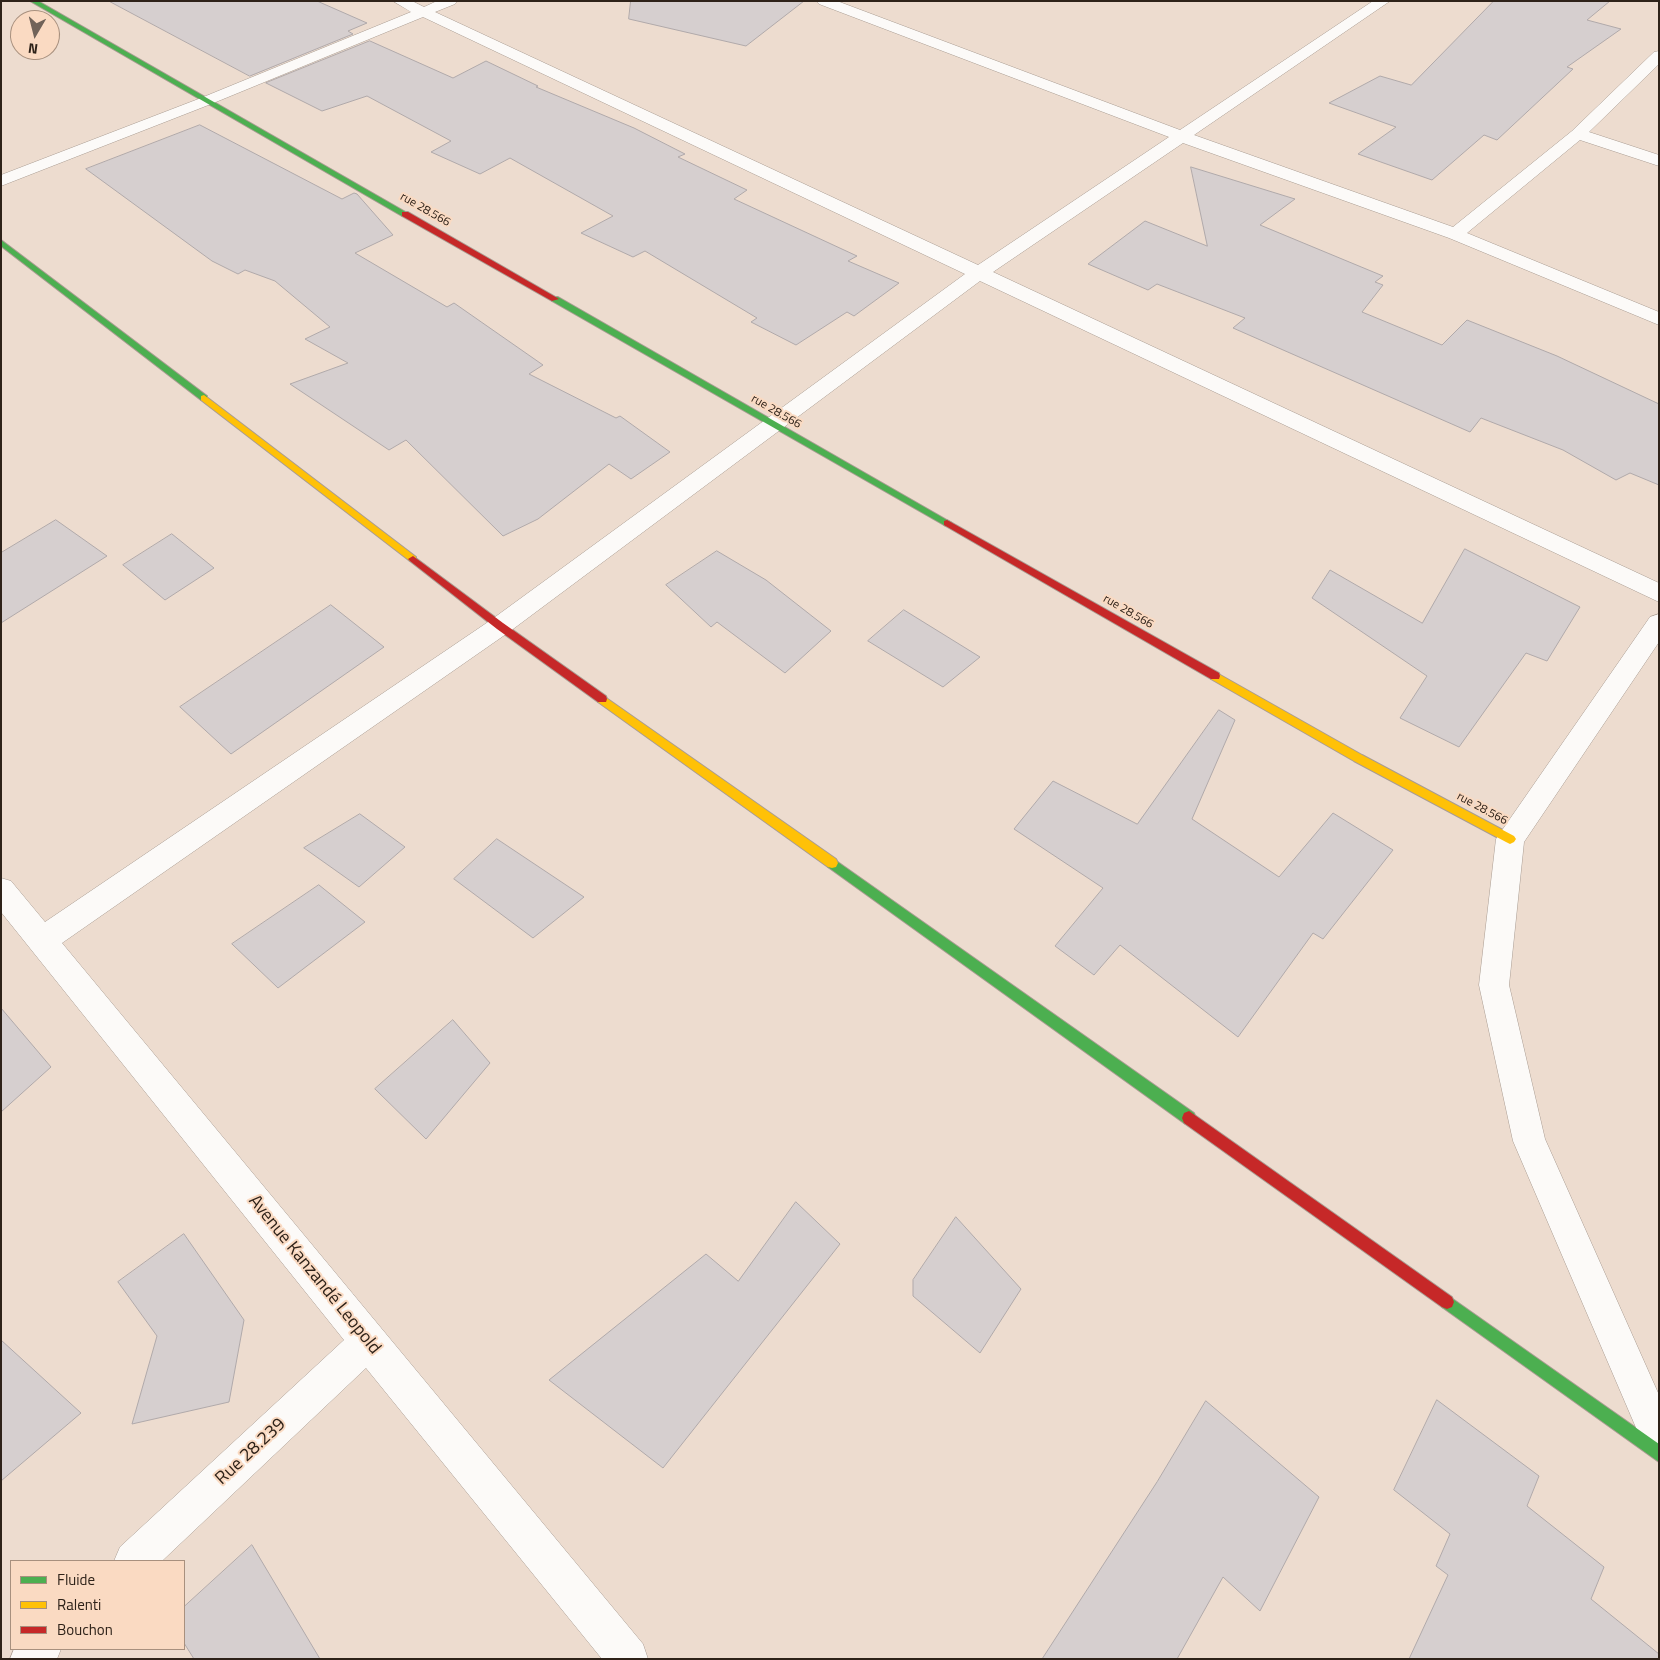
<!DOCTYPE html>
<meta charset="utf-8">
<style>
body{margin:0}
#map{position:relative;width:1660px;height:1660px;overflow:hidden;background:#eddccf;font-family:"Titillium Web",sans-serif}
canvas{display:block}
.frame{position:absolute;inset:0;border:2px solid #2e2219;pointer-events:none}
.legend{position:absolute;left:10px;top:1560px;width:175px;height:90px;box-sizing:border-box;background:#fadac2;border:1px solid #a8907e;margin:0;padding:6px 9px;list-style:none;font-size:15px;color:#2e2219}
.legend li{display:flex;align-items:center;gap:10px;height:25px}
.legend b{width:25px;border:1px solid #a8907e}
.north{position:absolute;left:10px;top:10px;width:50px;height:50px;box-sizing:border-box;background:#fadac2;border:1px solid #a8907e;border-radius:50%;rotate:188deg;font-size:14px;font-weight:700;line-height:20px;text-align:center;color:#2e2219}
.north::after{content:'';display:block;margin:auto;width:18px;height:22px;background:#716359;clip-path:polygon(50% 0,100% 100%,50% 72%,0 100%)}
</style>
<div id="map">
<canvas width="1660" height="1660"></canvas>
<div class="frame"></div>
<ul class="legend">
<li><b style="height:6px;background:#4caf50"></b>Fluide</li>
<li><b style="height:6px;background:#ffc107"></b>Ralenti</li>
<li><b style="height:6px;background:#c62828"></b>Bouchon</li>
</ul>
<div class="north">N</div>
</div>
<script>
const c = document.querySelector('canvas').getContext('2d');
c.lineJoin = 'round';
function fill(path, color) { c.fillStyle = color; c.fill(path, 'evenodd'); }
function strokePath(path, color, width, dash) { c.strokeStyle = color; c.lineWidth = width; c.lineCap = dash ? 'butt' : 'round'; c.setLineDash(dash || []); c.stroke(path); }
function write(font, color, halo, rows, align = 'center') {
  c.font = font + ' "Titillium Web",sans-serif'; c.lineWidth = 4; c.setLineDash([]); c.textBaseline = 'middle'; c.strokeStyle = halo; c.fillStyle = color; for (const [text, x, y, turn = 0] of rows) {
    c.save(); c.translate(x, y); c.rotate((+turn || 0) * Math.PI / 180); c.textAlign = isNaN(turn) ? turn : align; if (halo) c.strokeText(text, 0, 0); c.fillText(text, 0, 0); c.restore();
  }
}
const building = new Path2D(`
 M109,1H317L367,23L348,31L353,34L250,76Z
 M631,1H804L746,46L629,19Z
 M1494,1H1610L1587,20L1621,29L1567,67L1573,69L1497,140L1484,135L1432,180L1358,154L1396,127L1329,103L1380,76L1411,85Z
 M370,41L453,78L486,61L538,86L536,87L634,128L685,154L678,157L747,190L734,199L857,256L848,261L899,283L854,316L847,312L796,345L751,322L757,318L645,251L633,257L581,233L613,216L510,158L480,174L431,152L451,141L367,96L322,111L266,83Z
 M200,125L342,199L354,193L357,194L393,235L355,253L447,307L454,303L543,365L529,374L616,418L620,416L670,452L631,479L609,464L538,519L503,536L406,440L389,450L290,384L348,363L305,339L330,327L275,281L245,270L238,274L212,261L86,169Z
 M1191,167L1295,199L1260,225L1383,276L1375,282L1383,285L1362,312L1442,345L1467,320L1557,356L1659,404V485L1630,473L1616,480L1563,450L1481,418L1470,432L1233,328L1245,318L1157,284L1148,290L1088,264L1145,221L1207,246Z
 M56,520L107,556L1,623V553Z
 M172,534L214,568L165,600L123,565Z
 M1465,549L1580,607L1547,661L1526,653L1459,747L1400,718L1427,676L1312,598L1330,570L1422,623Z
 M717,551L766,580L831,631L785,673L717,622L711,627L666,585Z
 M331,605L384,647L231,754L180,707Z
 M904,610L980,657L943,687L868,641Z
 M1219,710L1235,720L1192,819L1279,877L1333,813L1393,850L1323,939L1313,933L1238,1037L1120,945L1094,975L1055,946L1103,888L1014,829L1053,781L1137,824Z
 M360,814L405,847L359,887L304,848Z
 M497,839L584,897L533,938L454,879Z
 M319,885L365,922L278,988L232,944Z
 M1,1008L51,1067L1,1112Z
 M453,1020L490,1063L426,1139L375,1089Z
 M796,1202L840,1244L663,1468L549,1380L706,1254L738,1281Z
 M956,1217L1021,1289L980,1353L913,1296V1280Z
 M184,1234L244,1320L229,1402L132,1424L157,1336L118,1282Z
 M1,1340L81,1413L1,1481Z
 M1437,1400L1539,1476L1527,1506L1604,1567L1591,1599L1659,1654V1659H1409L1448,1575L1436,1566L1450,1534L1394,1490Z
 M1206,1401L1319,1497L1260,1611L1223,1577L1177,1659H1042L1157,1482Z
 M252,1545L320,1659H194L184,1643V1607Z`);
fill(building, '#d6cfcf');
strokePath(building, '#b0a9aa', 1);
const street = new Path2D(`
 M393,1H412L424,7L437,1H457L455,4L435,12L978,265L1169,137L819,4L817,1H837L1180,130L1373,1H1390L1194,135L1453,227L1572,131L1654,52L1659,51V64L1589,132L1659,155V166L1580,140L1467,233L1659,312V325L1449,238L1183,143L993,272L1659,583V602L980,281L509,632L62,943L643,1644L648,1659H602L366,1368L162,1561H114L120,1547L344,1340L1,912V878L11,881L45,922L491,620L965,274L423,17L211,104L1,186V175L201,98L411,12Z
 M1659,614V642L1524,842L1509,985L1545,1139L1659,1395V1457L1646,1451L1513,1141L1479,985L1496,839L1650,617Z
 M14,1649H61L57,1659H10Z`);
const fast = new Path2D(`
 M30,1H38L409,214L402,216Z
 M1,240L207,396V400H201L1,246Z
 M552,297H558L952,523L947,526L944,525L552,301Z
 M832,858L1194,1113L1196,1118L1194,1123L1189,1125L1184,1123L828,867L826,863L828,859Z
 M1447,1295L1659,1444V1462L1442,1307L1440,1302L1442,1297Z`);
const slow = new Path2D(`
 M204,395L416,557V561H410L201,400V396Z
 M1215,672L1362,755L1514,836L1516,839L1514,842L1510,844L1506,842L1354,761L1211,679L1210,676Z
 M602,695L836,859L838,863L836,867L832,868L828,867L598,702L597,699Z`);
const jam = new Path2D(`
 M402,212H408L559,299L552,301L402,216Z
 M947,520L1219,673L1220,676L1219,679H1211L944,525V521Z
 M413,556L503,623L606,696L607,699L606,702H598L497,629L410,561L408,559Z
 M1189,1111L1452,1297L1454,1302L1452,1307L1447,1309L1442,1307L1184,1123L1182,1118L1184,1113Z`);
strokePath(street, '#a99c92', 1);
strokePath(fast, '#a99c92', 2);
strokePath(slow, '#a99c92', 2);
strokePath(jam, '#a99c92', 2);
fill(street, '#fcfaf8');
fill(fast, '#4caf50');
fill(slow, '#ffc107');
fill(jam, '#c62828');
write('12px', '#2e2219', '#fadac2', [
 ["rue 28.566",425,210,30],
 ["rue 28.566",776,412,30],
 ["rue 28.566",1128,612,30],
 ["rue 28.566",1482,809,28]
]);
write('18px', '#2e2219', '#fadac2', [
 ["Avenue Kanzandé Leopold",314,1275,51],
 ["Rue 28.239",251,1452,-43]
]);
</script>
